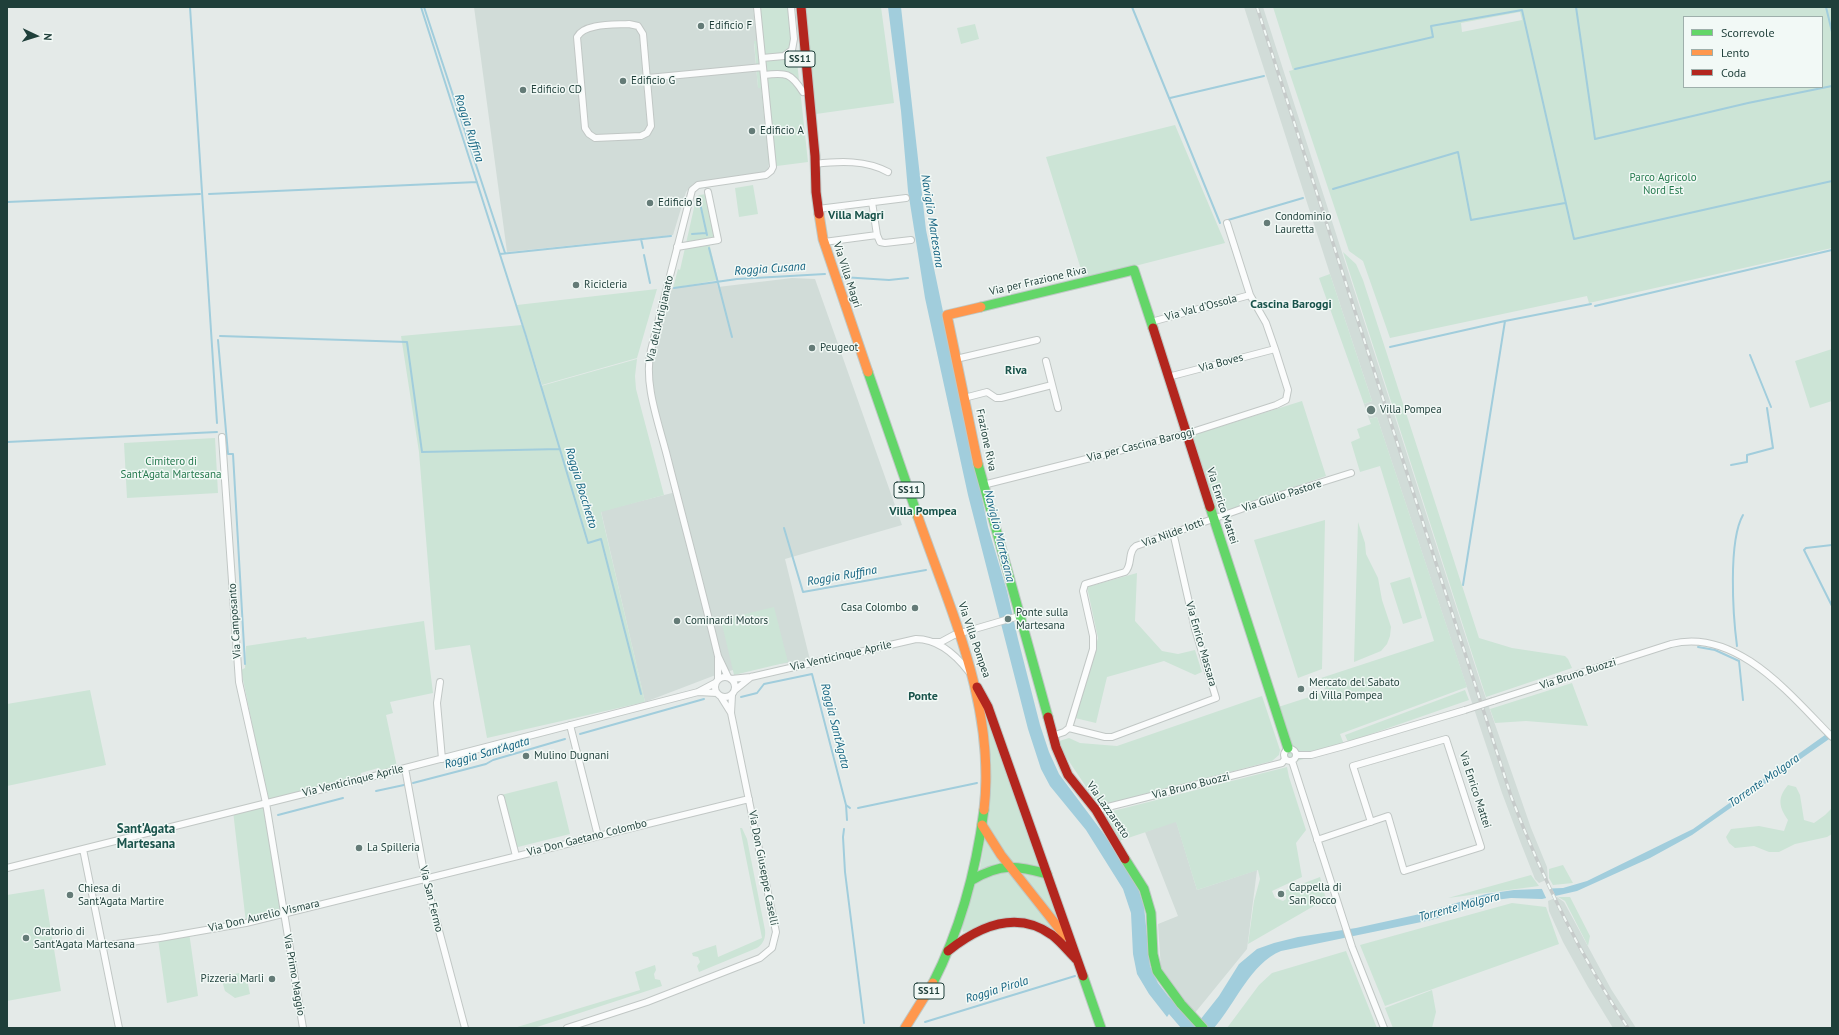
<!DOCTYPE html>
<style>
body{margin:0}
#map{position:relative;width:1839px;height:1035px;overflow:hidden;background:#e4eae8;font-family:"PT Sans",sans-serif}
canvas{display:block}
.frame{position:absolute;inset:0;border:8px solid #1f3f3a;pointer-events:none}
.legend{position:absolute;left:1683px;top:16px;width:140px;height:72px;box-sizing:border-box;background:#f2f9f6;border:1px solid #9eafab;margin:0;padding:5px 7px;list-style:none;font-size:12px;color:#1f3f3a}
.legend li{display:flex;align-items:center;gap:8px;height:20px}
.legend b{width:20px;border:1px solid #9eafab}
.north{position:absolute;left:16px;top:16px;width:40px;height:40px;-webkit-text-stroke:3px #f2f9f6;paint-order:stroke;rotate:94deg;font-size:11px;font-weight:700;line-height:16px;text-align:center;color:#1f3f3a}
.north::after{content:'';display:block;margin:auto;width:14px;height:18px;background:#1f3f3a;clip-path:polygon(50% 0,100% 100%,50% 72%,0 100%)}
</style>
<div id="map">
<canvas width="1839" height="1035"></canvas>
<div class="frame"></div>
<ul class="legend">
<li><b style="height:5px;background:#63d668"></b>Scorrevole</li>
<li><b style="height:5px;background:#ff974d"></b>Lento</li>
<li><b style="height:5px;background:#b3261e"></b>Coda</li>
</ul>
<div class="north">N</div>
</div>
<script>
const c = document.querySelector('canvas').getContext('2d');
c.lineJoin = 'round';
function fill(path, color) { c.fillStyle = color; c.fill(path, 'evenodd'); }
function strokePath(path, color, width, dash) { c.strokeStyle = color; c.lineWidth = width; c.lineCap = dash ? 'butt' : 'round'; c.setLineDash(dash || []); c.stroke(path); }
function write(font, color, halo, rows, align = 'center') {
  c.font = font + ' "PT Sans",sans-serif'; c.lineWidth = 3; c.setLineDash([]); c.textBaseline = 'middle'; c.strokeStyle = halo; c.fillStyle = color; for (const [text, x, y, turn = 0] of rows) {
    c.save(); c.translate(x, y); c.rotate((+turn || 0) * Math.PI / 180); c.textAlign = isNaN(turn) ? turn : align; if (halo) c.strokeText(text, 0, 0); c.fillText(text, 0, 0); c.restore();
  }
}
fill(new Path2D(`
 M474,7H753L757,41L754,44L758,87H761L769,161L768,169L763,172L693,184L686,192L673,235L507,252Z
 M1244,7H1263L1481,684L1531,828L1547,867L1548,879L1539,883L1535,879L1520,841L1502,793L1377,417L1369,419L1364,404L1372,401L1330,274Z
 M792,278L815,279L902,525L785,559L810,660L733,670L713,676L645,702L601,511L676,492L649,383L648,365L666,289L717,282L718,287Z
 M1176,821L1197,890L1257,870L1247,949L1194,1014L1161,969L1158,924L1178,916L1145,832Z
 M1557,897L1564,902L1611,989L1636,1028H1613L1588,987L1563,942L1549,911L1548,901Z`), '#d1dcd8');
fill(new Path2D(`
 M753,7H791L808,162L769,167L761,88H758L754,41H757Z
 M805,7H881L894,103L816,114Z
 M1273,7H1832V248L1589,303L1587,296L1390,338L1363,261L1349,251L1289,71L1293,70ZM1520,12L1522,20L1462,32L1461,23ZM1684,17H1822V87H1684Z
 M975,24L979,39L961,44L957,28Z
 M1175,125L1225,243L1084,279L1046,157Z
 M753,185L758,214L739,217L735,188Z
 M707,194L714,237L708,238L718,280L673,288L678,269L680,270L696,199L699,195Z
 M1343,252L1356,264L1363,280L1479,638L1512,648L1565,656L1568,659L1572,668L1486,697Z
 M1330,274L1372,401L1364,404L1319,278Z
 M657,289L637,358L542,385L517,305Z
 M522,325L541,386L637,359L635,376L636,389L664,495L601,512L645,702L487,738L470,645L435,650L419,452L401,336Z
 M1832,349V401L1810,408L1795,361Z
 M1302,401L1326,476L1214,515L1190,436Z
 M1377,417L1467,687L1340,734L1345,747L1290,763L1272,709L1325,692L1329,702L1321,678L1434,641L1380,466L1360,472L1351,442L1360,438L1357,429L1371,424L1369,419Z
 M215,438L218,493L127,498L124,443Z
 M1325,520L1322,669L1298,678L1254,540Z
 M1358,522L1365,543L1366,554L1378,578L1382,600L1391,627L1390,636L1387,644L1381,651L1354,662Z
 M1137,573L1135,621L1162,651L1178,654L1195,650L1202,672L1195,675L1164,661L1107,677L1096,723L1075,718L1098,638L1087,587Z
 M1410,577L1422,618L1403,624L1390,583Z
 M774,607L788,662L734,675L721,620Z
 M424,621L433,693L390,702L393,713L386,715L397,767L384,771L378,768L361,773L360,777L268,801L241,670L245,668L246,646L306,637L307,639Z
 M1572,683L1588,726L1526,721L1495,723L1490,709Z
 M90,690L106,765L7,786V704Z
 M1465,690L1469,700L1348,742L1345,735Z
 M1262,696L1280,750L1279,755L1272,761L1099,806L1056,742L1069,738L1080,743L1117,746Z
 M983,704L1061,923L1046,929L1020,920L963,932L962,928L980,868L987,827Z
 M1287,767L1289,777L1306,830L1296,843L1302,877L1272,891L1275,898L1283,901L1286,899V890L1320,877L1326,899L1248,944L1254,901L1260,879L1258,870L1197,890L1176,822L1119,841L1105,819L1109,812Z
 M557,781L570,834L514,848L501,795Z
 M1788,785L1796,787L1800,795L1804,820L1814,823L1825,815L1832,808V834L1827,837L1795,844L1779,852H1769L1754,846L1735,848L1729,843L1726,837L1731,829L1759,826L1784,831L1788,820C1779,807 1777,798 1788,785Z
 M266,803L283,912L246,923L233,811Z
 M740,828H742L747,839L765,930C766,938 763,944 757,948L699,972L697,966L700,962L698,957L693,956L692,953L716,945L718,957L762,938Z
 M1563,865L1573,883L1553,885L1549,878V869Z
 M1531,875L1539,886L1448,898Z
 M44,889L61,991L7,1001V895Z
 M1558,897H1570L1590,936L1588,946L1565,901Z
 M1512,903L1546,907L1559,944L1385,1006L1360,945Z
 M189,932L198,996L167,1003L158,939Z
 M1346,951L1377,1028H1227L1259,985L1272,973Z
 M655,965L656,970L654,974L655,979L660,980L662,986L534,1028H514L640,990L635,972Z
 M239,973L247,979L250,994L235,998L225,991L221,977Z
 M1432,990L1436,1012L1432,1028H1393L1385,1008Z`), '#cce4d6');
fill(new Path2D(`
 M888,7H901L926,230L988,527L1007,591L1018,639L1040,725L1049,752L1059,774L1121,857L1138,888L1144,906L1150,966L1158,983L1168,996L1196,1025L1219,996L1239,964L1257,949L1274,943L1298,937L1356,928L1420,914L1486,894L1514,890L1563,888L1587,881L1693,829L1832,730V737L1692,835L1650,858L1577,891L1542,899L1511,898L1495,900L1431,920L1281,951C1251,963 1235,1004 1214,1028H1181L1169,1014L1167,1017L1149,994L1137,974L1133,954L1131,913L1123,889L1086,830L1050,786L1041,769L1028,729L968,495L925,298L908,191L901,111Z`), '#a1cddc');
fill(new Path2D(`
 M1541,887H1551L1556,897L1547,900Z`), '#e4eae8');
strokePath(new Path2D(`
 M190,7L217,423
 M421,7L526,336L588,543L601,539L641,694
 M424,7L505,253
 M1132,7L1220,223
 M1576,7L1595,139L1748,103L1832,86
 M1826,7L1832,32
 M1295,69L1433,37L1431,26L1522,10L1574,239L1832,181
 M1170,98L1264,76
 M1333,189L1458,152L1471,220L1565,203
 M209,194L477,182
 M7,202L200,194
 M700,203L707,235
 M1228,220L1303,198
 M692,234L706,233
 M641,239L643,248
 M709,248L732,337
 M500,254L671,236
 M644,255L650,283
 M842,277L889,280L908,278
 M674,288L737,279L825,274
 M1595,306L1832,250
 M220,336L407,342L422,452L560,449
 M218,340L228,454H233L245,664
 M1390,347L1505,321L1591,304
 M1750,355L1771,407
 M7,442L217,432
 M1731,465L1747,462V455L1773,448L1767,408
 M784,528L803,592L926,570
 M1832,545L1806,548L1804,550L1832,606
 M1463,585L1505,321
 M1737,646C1733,616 1728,541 1743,515
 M1698,647L1715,650L1739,661
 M1739,661L1743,700
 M741,697L757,693L764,684L812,674L846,805L850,808
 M580,734L704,699
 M413,783L486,764L493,760L565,739
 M376,791L404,785
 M846,805L847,820
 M858,808L977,783
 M278,815L343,798
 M844,829L843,837L845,872L864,1023
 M925,1022L1075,976`), '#a1cddc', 2);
const street = new Path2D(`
 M629,24L638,26L643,34L651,126L647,133L641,136L595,138L589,134L585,128L577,37C584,23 615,25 629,24Z
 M762,58L784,56L792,50L794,39L791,7
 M764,75C786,72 791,73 803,92
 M648,78L763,67
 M815,164C840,161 866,160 888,172
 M872,202L877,235L880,242L885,243L911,240
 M818,209L906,198
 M824,242L877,235
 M677,247L718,240L708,192
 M1151,322L1250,295
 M956,359L1037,340
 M1046,361L1058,408
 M1168,377L1275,349
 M964,398L987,392L996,398H1001L1052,385
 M222,437L239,682L266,803L303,1028
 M983,485L1186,434L1276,405L1286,400L1288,390L1275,349L1266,323L1250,295L1227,223
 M933,642H941L954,635L1019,616
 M715 687a10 10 0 1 1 20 0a10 10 0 1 1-20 0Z
 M728,677L718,656C702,589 684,523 667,456C659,424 643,383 651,350L692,190L698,185L766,175L771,171L773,167L757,7
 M718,679V658
 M731,679L751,677L916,639C939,639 956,655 969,672
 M440,682L437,703L442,759
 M735,690L751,677
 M698,692L717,693
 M721,697L731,713
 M1493,701L1671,644C1737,627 1791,696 1832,737
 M570,725L598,836
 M1069,728L1105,737H1112L1216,698L1195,629L1173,532
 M1052,736L1064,732L1069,728L1093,649V636L1083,591L1085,584L1125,572C1133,565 1127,552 1136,546L1281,495L1351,473
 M1284 755a6 6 0 1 1 12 0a6 6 0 1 1-12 0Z
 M1297,755H1311L1344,746L1465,710
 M1292,761L1352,947L1384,1028
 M405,768L425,878L465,1028
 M501,798L516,856
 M1096,810L1282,763L1285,759
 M1317,840L1388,816L1404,871L1481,847L1446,739L1353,766L1371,822
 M83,849L119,1028
 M7,868L359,780L698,692L715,683
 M102,946L160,938L246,923L749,799
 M567,1028L647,1002L760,958L772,948L776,932L731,713L732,695`);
const fast = new Path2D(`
 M981,307L1134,270L1153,328
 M868,372L918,517
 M978,464L1048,717
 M1210,507L1288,748
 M1125,859L1144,889L1151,913L1153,954L1157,971L1181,1004L1203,1028
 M972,880C1001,863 1016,865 1047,874
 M1083,976L1101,1028
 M933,983C961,928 976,871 984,810`);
const slow = new Path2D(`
 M819,214L823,239L868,372
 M978,464L947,315L981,307
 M918,517C951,612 996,707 984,810
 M982,825L1001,855L1065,936
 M905,1028L933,983`);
const jam = new Path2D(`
 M801,7L815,156L816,192L819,214
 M1153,328L1210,507
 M977,687L988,707L1083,976
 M1048,717L1056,747L1068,775L1096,810L1125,859
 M948,951C978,927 1016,909 1052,935C1061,942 1068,951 1076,959`);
strokePath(street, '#c1c7c5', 8);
strokePath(fast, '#bfc8c5', 11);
strokePath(slow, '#bfc8c5', 11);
strokePath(jam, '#bfc8c5', 11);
strokePath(street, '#fbfcfc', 6);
strokePath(fast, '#63d668', 9);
strokePath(slow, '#ff974d', 9);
strokePath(jam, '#b3261e', 9);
const rail = new Path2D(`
 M1257,7L1511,796C1542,878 1580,955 1628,1028`);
strokePath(rail, '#c6cbca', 3.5);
strokePath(rail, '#f2f9f6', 2, [6]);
const streetBridge = new Path2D(`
 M1465,710L1493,701`);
strokePath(streetBridge, '#c1c7c5', 8, []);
strokePath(streetBridge, '#fbfcfc', 6);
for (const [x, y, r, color] of [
 [701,26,4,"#647b77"],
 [623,81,4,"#647b77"],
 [523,90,4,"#647b77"],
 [752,131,4,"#647b77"],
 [650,203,4,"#647b77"],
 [1267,223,4,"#647b77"],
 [576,285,4,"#647b77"],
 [812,348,4,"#647b77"],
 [1371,410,5,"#647b77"],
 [915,608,4,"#647b77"],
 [1008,619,4,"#647b77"],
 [677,621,4,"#647b77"],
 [1301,689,4,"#647b77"],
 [526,756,4,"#647b77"],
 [359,848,4,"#647b77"],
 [1281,894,4,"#647b77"],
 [70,895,4,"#647b77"],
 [26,938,4,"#647b77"],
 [272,979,4,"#647b77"]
]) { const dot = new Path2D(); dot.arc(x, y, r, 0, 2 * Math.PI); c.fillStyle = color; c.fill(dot); strokePath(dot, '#f2f9f6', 1.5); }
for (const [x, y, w] of [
 [800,59,30],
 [909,490,30],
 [929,991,30]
]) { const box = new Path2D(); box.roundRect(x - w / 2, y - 8, w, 16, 3); c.fillStyle = '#f2f9f6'; c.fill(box); strokePath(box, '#1f3f3a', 1); }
write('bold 10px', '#1f3f3a', null, [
 ["SS11",800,59],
 ["SS11",909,490],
 ["SS11",929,991]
]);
write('11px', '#1f3f3a', '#f2f9f6', [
 ["Edificio F",709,26],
 ["Edificio G",631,81],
 ["Edificio CD",531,90],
 ["Edificio A",760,131],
 ["Edificio B",658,203],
 ["Condominio",1275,217],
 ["Lauretta",1275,230],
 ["Ricicleria",584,285],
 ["Peugeot",820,348],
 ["Villa Pompea",1380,410],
 ["Casa Colombo",907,608,"right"],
 ["Ponte sulla",1016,613],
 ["Martesana",1016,626],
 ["Cominardi Motors",685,621],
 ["Mercato del Sabato",1309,683],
 ["di Villa Pompea",1309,696],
 ["Mulino Dugnani",534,756],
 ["La Spilleria",367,848],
 ["Cappella di",1289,888],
 ["San Rocco",1289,901],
 ["Chiesa di",78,889],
 ["Sant'Agata Martire",78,902],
 ["Oratorio di",34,932],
 ["Sant'Agata Martesana",34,945],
 ["Pizzeria Marli",264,979,"right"]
], 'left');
write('11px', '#267a4f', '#f2f9f6', [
 ["Parco Agricolo",1663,178],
 ["Nord Est",1663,191],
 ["Cimitero di",171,462],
 ["Sant'Agata Martesana",171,475]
]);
write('11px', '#1f3f3a', '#f2f9f6', [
 ["Via Villa Magri",847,275,72],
 ["Via per Frazione Riva",1038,281,-13],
 ["Via Val d'Ossola",1201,308,-15],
 ["Via dell'Artigianato",660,319,-77],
 ["Via Boves",1221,363,-15],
 ["Frazione Riva",986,440,78],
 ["Via per Cascina Baroggi",1141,445,-14],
 ["Via Giulio Pastore",1282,496,-18],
 ["Via Enrico Mattei",1222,506,72],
 ["Via Nilde Iotti",1173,533,-20],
 ["Via Camposanto",235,621,-94],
 ["Via Villa Pompea",974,640,71],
 ["Via Enrico Massara",1201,644,74],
 ["Via Venticinque Aprile",841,656,-13],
 ["Via Bruno Buozzi",1578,674,-18],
 ["Via Venticinque Aprile",353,781,-14],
 ["Via Bruno Buozzi",1191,786,-14],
 ["Via Enrico Mattei",1475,790,72],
 ["Via Lazzaretto",1108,810,55],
 ["Via Don Gaetano Colombo",587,838,-14],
 ["Via Don Giuseppe Caselli",763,868,79],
 ["Via San Fermo",431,899,76],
 ["Via Don Aurelio Vismara",264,916,-13],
 ["Via Primo Maggio",294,975,80]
]);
write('italic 12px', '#146381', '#f2f9f6', [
 ["Roggia Ruffina",469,128,72],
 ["Naviglio Martesana",932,221,81],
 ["Roggia Cusana",770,269,-4],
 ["Roggia Bocchetto",581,488,73],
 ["Naviglio Martesana",999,536,76],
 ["Roggia Ruffina",842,576,-10],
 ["Roggia Sant'Agata",835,726,76],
 ["Roggia Sant'Agata",487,753,-16],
 ["Torrente Molgora",1764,781,-35],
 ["Torrente Molgora",1459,907,-15],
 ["Roggia Pirola",997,990,-17]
]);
write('bold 12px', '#19534b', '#f2f9f6', [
 ["Villa Magri",856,216],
 ["Cascina Baroggi",1291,305],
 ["Riva",1016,371],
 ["Villa Pompea",923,512],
 ["Ponte",923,697]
]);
write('bold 13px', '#19534b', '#f2f9f6', [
 ["Sant'Agata",146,829],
 ["Martesana",146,844]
]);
</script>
